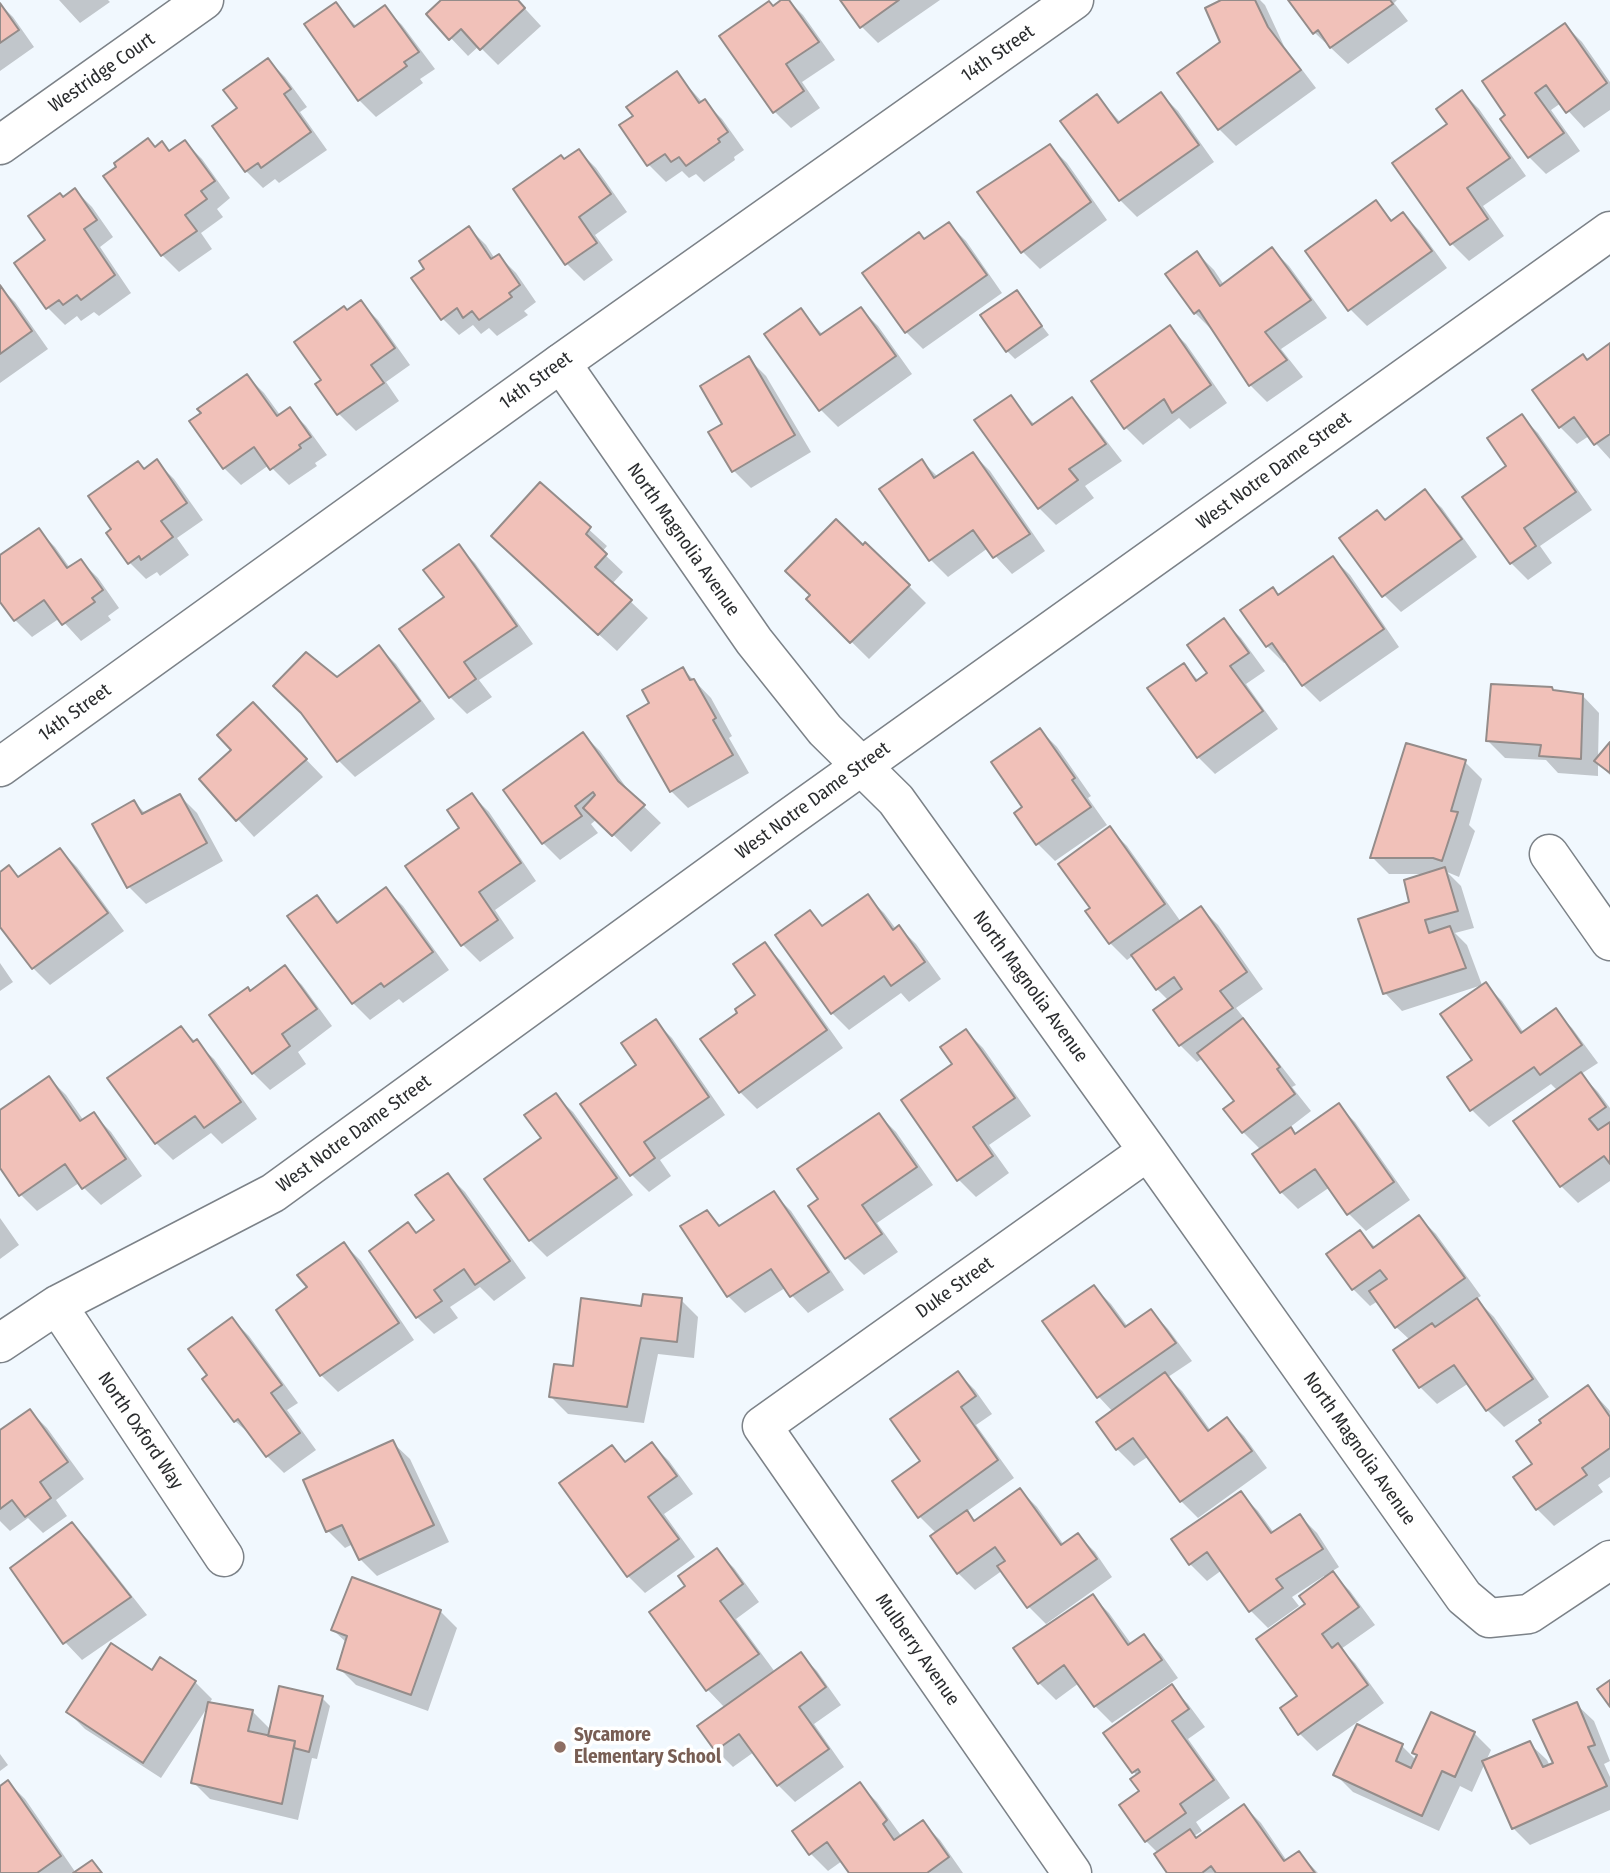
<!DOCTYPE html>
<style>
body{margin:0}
canvas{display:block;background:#f1f8fe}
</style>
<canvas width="1610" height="1873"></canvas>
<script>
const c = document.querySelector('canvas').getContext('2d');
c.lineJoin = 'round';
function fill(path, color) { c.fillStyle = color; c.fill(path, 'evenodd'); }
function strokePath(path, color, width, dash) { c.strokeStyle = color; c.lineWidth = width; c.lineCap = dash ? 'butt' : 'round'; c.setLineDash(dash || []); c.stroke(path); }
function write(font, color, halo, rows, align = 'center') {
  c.font = font + ' "Fira Sans Condensed",sans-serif'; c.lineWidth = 7; c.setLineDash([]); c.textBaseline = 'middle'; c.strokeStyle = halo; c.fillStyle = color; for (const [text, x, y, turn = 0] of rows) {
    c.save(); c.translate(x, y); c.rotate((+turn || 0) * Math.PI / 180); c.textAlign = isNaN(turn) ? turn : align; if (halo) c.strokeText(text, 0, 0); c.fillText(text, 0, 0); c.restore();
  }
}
fill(new Path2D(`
 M59,0H108L110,2L80,23Z
 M444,0H517L541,26L498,65L479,46L468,56L428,14Z
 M784,0H788L803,15L835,60L802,82L820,108L791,128L774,111L773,8Z
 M842,0H940L878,43L861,26Z
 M1225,0H1260L1265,5L1284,46L1316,88L1236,146L1219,129L1179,74L1222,43Z
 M1290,0H1397L1394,3L1408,21L1348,64L1315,33Z
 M0,4L13,17L34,47L0,71Z
 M335,4L357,27L385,8L402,25L435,69L420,79L423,83L376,117L359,100Z
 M1565,25L1582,42L1610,82V110L1584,128L1561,103L1551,110L1580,151L1546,174L1529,157L1502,119Z
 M268,60L285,77L307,107L300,112L327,150L279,183L275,179L263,188L246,171L239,109Z
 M677,74L703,103L705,102L722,119L744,150L734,157L735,160L704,182L696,174L689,178L682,171L666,182L649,165L635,116Z
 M1462,92L1479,109L1526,176L1483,206L1504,236L1469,261L1452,244L1395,163L1450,125Z
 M1161,94L1178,111L1214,162L1137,217L1120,200L1097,96L1121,123Z
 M185,142L202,159L230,198L217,209L223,217L201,233L212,249L179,272L162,255L106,176L170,153Z
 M1050,146L1067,163L1107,220L1040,269L1023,252Z
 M579,151L596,168L627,212L595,235L613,260L584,281L567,264L565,161Z
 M75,190L92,207L113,237L100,247L131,293L99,316L94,312L81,321L77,316L65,325L48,308L47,241L63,198Z
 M1376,203L1393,221L1403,214L1420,231L1447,268L1367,326L1350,309Z
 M949,224L966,241L1002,293L923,349L906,332L865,273L925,241Z
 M469,228L486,245L495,259L499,256L516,273L536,302L524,311L528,315L497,336L489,328L481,334L473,325L459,335L442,318L426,269Z
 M1272,249L1289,266L1327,318L1281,349L1303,377L1267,402L1250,385L1213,329L1212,330L1195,313L1168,275L1197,253L1214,270L1224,285Z
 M0,287L15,302L48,349L0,383Z
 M1016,292L1049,335L1015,359L1007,351Z
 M361,303L378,320L410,365L386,382L399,401L356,431L339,414L317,384L324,380L347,312Z
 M861,309L878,326L912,374L838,427L821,410L766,335L800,310L823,335Z
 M1169,327L1186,344L1227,403L1190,429L1179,418L1143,445L1126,428L1094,381Z
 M1610,345V459L1589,436L1577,444L1560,427L1534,391L1587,361Z
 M749,359L766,376L811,452L751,488L734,471L711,432L725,424Z
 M247,376L264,393L280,415L289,409L306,426L327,455L315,463L317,466L289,485L269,465L241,485L224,468L192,422Z
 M1010,397L1035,425L1071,400L1088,417L1122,461L1085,486L1094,498L1056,525L1039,508Z
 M1521,416L1538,433L1592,510L1540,546L1552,563L1528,580L1511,563L1509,466Z
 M973,454L990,471L1045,551L1012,574L988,548L948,577L931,560L922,461L938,477Z
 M157,462L174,479L203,520L177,538L189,555L160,576L157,572L146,579L129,562L145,470Z
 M540,485L607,546L602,552L623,572L612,584L648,618L617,651L510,553Z
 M1425,492L1442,508L1477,557L1401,612L1384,595L1377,512L1387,521Z
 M38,530L55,547L70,568L81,561L98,578L119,608L108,616L111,620L81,641L60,618L32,637L15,620L0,599V557Z
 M458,546L475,563L533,644L479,680L492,697L467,714L450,697L446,598Z
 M1333,558L1350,575L1399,647L1320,702L1303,685L1287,662L1284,663L1267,646L1242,611L1273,589L1279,596Z
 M909,586L926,603L869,659L808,599Z
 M1224,621L1241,638L1265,671L1246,684L1278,729L1215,774L1198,757L1183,665L1199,681L1210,674Z
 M379,647L396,664L435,719L355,777L338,760L336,679Z
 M683,669L711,698L732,736L729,738L749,773L688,808L671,791L652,704Z
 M1555,693L1582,695L1599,713L1598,760L1610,745V775L1598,763V776L1558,773L1546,760L1505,758L1488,741Z
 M270,722L323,777L254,837L201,779Z
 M1040,730L1057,747L1091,796L1088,798L1107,825L1055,861L1038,844L1017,813L1024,808Z
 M583,734L600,751L631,794L661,823L631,852L597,819L591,824L598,833L560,860L543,843Z
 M1465,762L1482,779L1469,825L1475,831L1459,877L1447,872L1461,886L1474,928L1455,933L1467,945L1482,985L1402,1011L1385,993L1361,920L1411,903L1426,874H1389L1372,857Z
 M472,795L489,812L536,881L495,910L514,938L480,962L463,945L408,866L462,828Z
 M180,796L197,813L223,861L146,904L129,887L134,802L146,814Z
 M1110,829L1127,846L1181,922L1201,908L1218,925L1263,989L1236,1008L1296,1085L1292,1087L1311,1111L1289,1128L1296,1135L1338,1105L1355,1122L1410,1200L1366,1231L1349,1214L1330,1187L1298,1209L1281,1192L1261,1150L1243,1132L1236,1102L1203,1058L1197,1062L1180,1045L1169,1001L1157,989L1134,955L1127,960L1110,943L1092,908Z
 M60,850L77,867L124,931L50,985L33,968L0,924V874L9,867L20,878Z
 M386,889L403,906L449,970L403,1003L399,999L370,1020L353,1003L316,897L340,923Z
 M867,896L884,913L896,929L899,927L916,944L941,979L909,1002L901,993L849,1030L832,1013L810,912L824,927Z
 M764,944L781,961L843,1048L757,1109L740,1092V1013L757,996Z
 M0,963L13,982L0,991Z
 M285,968L302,985L332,1026L298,1052L306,1064L270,1090L253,1073L251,992Z
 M1485,984L1502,1001L1524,1033L1555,1011L1572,1028L1598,1063L1581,1074L1598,1092L1610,1108V1181L1578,1203L1561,1186L1515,1122L1558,1091L1551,1084L1489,1127L1472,1110L1449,1078L1474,1060Z
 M655,1021L672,1038L725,1115L660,1160L671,1176L649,1192L632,1175L639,1066Z
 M181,1028L214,1059L257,1119L222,1144L211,1133L173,1160L156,1143Z
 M966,1031L983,1048L1031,1116L989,1145L1009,1173L976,1197L959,1180L955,1065Z
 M49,1078L66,1095L84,1121L94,1115L111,1132L142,1176L101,1205L79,1183L37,1211L20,1194L0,1165V1112Z
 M555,1095L573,1112L633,1195L547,1257L530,1240L487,1179L543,1139Z
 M879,1115L896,1132L933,1185L877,1223L898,1252L864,1275L847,1258L810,1207L820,1200Z
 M448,1175L465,1192L526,1278L494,1301L480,1287L450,1307L458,1318L434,1334L417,1317L372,1251L408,1224L418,1234L436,1221Z
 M774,1194L791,1211L844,1290L808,1313L785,1288L745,1313L728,1296L707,1212L722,1227Z
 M1419,1217L1436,1234L1481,1296L1476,1299L1494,1317L1549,1397L1504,1427L1487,1410L1469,1383L1437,1404L1420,1387L1410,1340L1396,1327L1378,1301L1370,1306L1353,1289L1360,1232L1376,1248Z
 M0,1218L19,1245L0,1259Z
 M344,1244L361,1261L414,1340L338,1392L321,1375L278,1311L309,1288Z
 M1094,1287L1111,1304L1128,1327L1151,1311L1168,1329L1192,1361L1168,1377L1182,1391L1211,1431L1227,1419L1244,1436L1267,1468L1198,1518L1181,1501L1149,1456L1134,1466L1117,1449L1113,1412L1099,1397L1045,1322Z
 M681,1300L698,1317L694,1358L658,1354L644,1423L568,1414L551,1397L575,1368L642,1308Z
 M232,1319L249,1336L298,1403L287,1410L316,1450L284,1473L267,1456L253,1437L235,1421L209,1375Z
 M958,1373L975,1390L992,1414L976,1425L1014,1478L966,1512L975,1522L1020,1490L1037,1507L1064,1545L1078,1535L1095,1552L1112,1577L1046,1624L1029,1607L1003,1570L975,1590L958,1573L937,1534L919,1516L922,1461Z
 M1588,1387L1610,1411V1477L1598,1485L1603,1492L1554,1526L1537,1509L1534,1464Z
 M30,1411L47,1428L84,1479L56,1500L67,1516L43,1533L28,1518L10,1531L0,1521V1432Z
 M392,1442L410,1459L449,1542L377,1576L360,1559L353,1544L345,1548L328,1531Z
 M652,1444L669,1461L693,1494L664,1514L695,1557L645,1593L628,1576L612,1447L627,1462Z
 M1241,1494L1258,1511L1274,1533L1300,1516L1317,1533L1339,1567L1331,1572L1350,1591L1375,1625L1341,1649L1355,1663L1384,1703L1317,1751L1300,1734L1282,1709L1300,1696L1307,1605L1326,1579L1324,1576L1292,1597L1299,1606L1268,1628L1251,1611L1222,1570L1207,1581L1190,1564Z
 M72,1524L89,1541L147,1615L82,1660L65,1642Z
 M717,1551L734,1568L759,1602L736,1619L775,1672L800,1654L817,1671L841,1705L814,1724L844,1767L795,1802L778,1785L754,1752L733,1767L716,1750L725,1708L708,1690L652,1612L688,1586Z
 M1092,1596L1109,1613L1132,1645L1144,1637L1161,1654L1178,1678L1112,1723L1095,1706L1079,1683L1056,1700L1039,1683Z
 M440,1611L457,1628L428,1711L356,1685L339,1668L347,1643L333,1630Z
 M161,1660L195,1682L212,1699L209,1704L252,1711L271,1730L322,1698L330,1706L317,1759L312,1758L298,1820L210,1799L193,1782L209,1705L161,1778L85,1729L68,1712L153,1672Z
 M1171,1687L1188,1704L1205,1727L1188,1739L1230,1798L1196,1822L1202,1831L1194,1836L1198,1839L1244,1806L1261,1823L1287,1861L1299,1853L1318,1873H1170L1158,1853L1146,1841L1141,1792L1137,1776L1105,1734Z
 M1576,1704L1594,1721L1610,1761L1604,1764L1610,1777V1810L1530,1845L1513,1828L1485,1763L1472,1792L1460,1786L1439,1831L1353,1792L1336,1775L1358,1726L1402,1746L1416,1760L1474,1733L1491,1750L1486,1761L1529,1743L1547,1760L1550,1766L1555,1764Z
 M0,1754L8,1765L0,1771Z
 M8,1782L25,1799L76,1873H0V1788Z
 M860,1785L877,1802L902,1837L923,1823L940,1840L963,1873H851L842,1861L828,1871L811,1854Z`), '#0003');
const building = new Path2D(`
 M441,0H518L525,8L480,50L461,29L449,40L426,14Z
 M781,0H789L819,42L786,64L804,91L773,113L719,36L769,1L773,6Z
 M840,0H899L860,28Z
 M1221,0H1255L1268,27L1301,70L1218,130L1177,73L1220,42L1205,8Z
 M1288,0H1390L1393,4L1330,48L1318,30L1313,34Z
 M336,2L354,27L385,5L419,52L404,62L407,66L358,101L304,24Z
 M0,3L19,30L0,43Z
 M1565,23L1607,83L1566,113L1546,85L1535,93L1564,133L1528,158L1500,119L1505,115L1482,81Z
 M268,58L291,89L284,94L311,132L261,168L258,163L245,172L212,126L237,108L223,90Z
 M677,71L699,103L705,99L728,132L718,139L720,142L686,166L679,157L671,162L665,154L647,166L619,125L633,116L626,107Z
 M1462,90L1510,158L1467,188L1488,219L1450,245L1392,163L1447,124L1436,109Z
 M1161,92L1199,145L1119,201L1060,121L1097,94L1118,123Z
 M148,138L155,147L162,141L169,151L185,140L215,181L201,191L207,199L185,215L197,231L161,256L103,176L116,167L114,163Z
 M1050,144L1091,202L1021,253L977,192Z
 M579,149L611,194L579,217L597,243L565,265L513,189L561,155L564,159Z
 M75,188L97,220L84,229L115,275L81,300L77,295L63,305L59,300L46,309L14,263L45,240L28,216L60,193L63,197Z
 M1376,200L1391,221L1403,212L1432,251L1348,311L1305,251Z
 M949,222L987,275L905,333L862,273L919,232L924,239Z
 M469,226L491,259L499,254L520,285L509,293L512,297L479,320L472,311L463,318L457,308L441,320L411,278L424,269L419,261Z
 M1272,247L1311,300L1265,332L1287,360L1249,386L1199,310L1194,314L1165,274L1197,251L1220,286Z
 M0,285L32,331L0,354Z
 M1017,290L1042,326L1006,352L980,315Z
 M361,300L395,348L371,365L384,383L337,415L315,384L321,380L294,342L344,306L347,310Z
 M861,307L896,356L819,411L764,334L801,308L820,335Z
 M1170,325L1211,385L1172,413L1164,399L1124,429L1091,381Z
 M1610,343V434L1594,445L1574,417L1559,428L1532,390L1583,354L1587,360Z
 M749,356L795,435L732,472L708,432L722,424L700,386Z
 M247,374L277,416L290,407L311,437L299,445L301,448L270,470L254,447L223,469L189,421L201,413L197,409Z
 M1011,395L1032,425L1072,397L1106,444L1069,469L1078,480L1038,509L974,420Z
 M1522,414L1576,492L1524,528L1536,546L1510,564L1462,497L1506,466L1487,438Z
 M973,452L1030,534L993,558L973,530L929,561L879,489L922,459L934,478Z
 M157,459L187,503L161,521L173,537L141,560L139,556L128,564L106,533L111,529L88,496L138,461L144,469Z
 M540,482L591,527L586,534L607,554L595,567L632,600L598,635L491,536Z
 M1425,489L1462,539L1382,597L1339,538L1377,510L1385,520Z
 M836,519L863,545L865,542L910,585L850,643L806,599L810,595L785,571Z
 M39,528L67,568L81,559L103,590L92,598L95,602L62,625L44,600L14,621L0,602V555Z
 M459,544L517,626L464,662L476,679L449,698L399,629L444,597L423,570Z
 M1333,556L1384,629L1302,686L1272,643L1266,647L1240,610L1273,587L1278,595Z
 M1224,618L1249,653L1230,666L1263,711L1197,758L1147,688L1184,663L1196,681L1207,673L1187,645Z
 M379,645L420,701L337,762L301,713L273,686L306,652L337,677Z
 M683,667L690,680L694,679L716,718L713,720L733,755L670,792L627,716L649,703L642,690Z
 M1491,684L1552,687L1553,690L1583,694L1581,759L1539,756L1541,745L1486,741Z
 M253,702L307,759L236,821L199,779L231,750L217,735Z
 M1040,728L1075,778L1072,780L1091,807L1036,845L1014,813L1022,807L991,762Z
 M583,732L618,781L645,805L612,836L583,808L595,795L593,792L575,806L582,816L542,844L503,790Z
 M1610,742V773L1594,761Z
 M1406,743L1466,760L1451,811L1458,812L1442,861L1433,858H1370Z
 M472,793L521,863L479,892L498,920L461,946L405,866L459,828L447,810Z
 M180,794L207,843L127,888L92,824L134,800L142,814Z
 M1110,826L1165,904L1109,944L1085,911L1090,908L1058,864Z
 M60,848L108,913L32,969L0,927V872L9,865L18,877Z
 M1445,867L1458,911L1425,920L1429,933L1450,926L1466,968L1383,994L1358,919L1409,902L1404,880Z
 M386,887L433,952L384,987L381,983L352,1004L287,916L317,895L337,923Z
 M868,894L893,930L899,925L925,962L891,986L884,976L831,1014L775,935L810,910L822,926Z
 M1201,906L1247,972L1220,991L1233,1008L1179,1046L1153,1010L1182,989L1174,977L1156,990L1131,955Z
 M765,942L827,1030L739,1093L700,1039L737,1013L735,1009L755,995L733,964Z
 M285,965L317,1009L282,1034L290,1046L252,1074L209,1015L248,987L250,991Z
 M1486,982L1521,1033L1556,1008L1582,1045L1540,1075L1534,1067L1470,1111L1447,1077L1472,1060L1440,1014Z
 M1243,1018L1280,1067L1277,1069L1295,1094L1242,1133L1223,1109L1234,1101L1197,1053Z
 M656,1019L709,1097L644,1142L655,1158L630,1176L580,1104L636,1065L621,1043Z
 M181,1026L193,1042L197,1039L241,1102L204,1128L195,1116L155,1144L107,1078Z
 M966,1029L1015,1098L973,1127L993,1156L957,1181L901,1100L952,1064L940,1047Z
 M1581,1072L1606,1107L1589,1119L1598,1130L1610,1122V1164L1604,1156L1560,1187L1513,1121Z
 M49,1076L80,1121L94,1112L126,1159L82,1189L65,1164L19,1196L0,1168V1110Z
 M556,1093L617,1178L529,1241L484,1179L541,1138L524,1115Z
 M1339,1103L1394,1182L1347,1215L1315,1169L1280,1193L1252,1154L1291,1127L1295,1134Z
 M879,1113L917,1167L862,1205L882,1234L845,1259L808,1206L818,1199L797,1169Z
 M448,1173L510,1261L475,1285L464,1269L434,1290L442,1301L416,1318L369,1251L408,1222L416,1233L434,1220L415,1195Z
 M774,1191L829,1272L790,1297L771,1269L727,1297L680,1226L707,1210L719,1226Z
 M1419,1215L1465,1278L1395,1328L1369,1291L1387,1279L1380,1270L1352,1290L1326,1254L1360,1230L1373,1248Z
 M344,1242L399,1323L320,1376L276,1310L307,1287L297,1275Z
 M1094,1285L1125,1327L1151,1309L1176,1343L1097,1398L1042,1321Z
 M643,1294L682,1298L677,1342L641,1338L627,1407L549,1397L554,1364L573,1366L581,1298L641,1306Z
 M1477,1298L1533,1379L1486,1411L1454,1365L1419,1388L1393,1350L1432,1323L1435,1327Z
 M232,1317L282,1385L271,1393L300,1433L266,1457L238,1419L234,1422L202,1379L207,1375L188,1349Z
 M958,1371L976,1396L961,1407L998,1460L918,1518L892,1481L920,1461L890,1419Z
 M1165,1372L1208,1431L1227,1417L1252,1451L1180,1502L1133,1438L1116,1450L1096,1422Z
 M1588,1385L1610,1417V1448L1582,1468L1587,1475L1536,1510L1513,1477L1532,1464L1516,1441L1541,1423L1539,1420Z
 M30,1409L68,1462L40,1482L51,1498L25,1517L12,1500L0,1509V1430Z
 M393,1440L434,1525L359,1560L342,1525L326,1532L303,1480Z
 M652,1442L677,1476L648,1497L679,1539L627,1577L559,1483L612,1445L625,1462Z
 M1020,1488L1061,1545L1078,1533L1097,1559L1027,1608L997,1566L1005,1561L995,1547L957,1574L930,1536L967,1510L974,1521Z
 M1241,1491L1271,1533L1300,1514L1323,1549L1276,1579L1283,1588L1249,1612L1207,1552L1189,1565L1171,1539Z
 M72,1522L131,1597L63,1644L10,1568Z
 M717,1548L743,1584L720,1601L759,1654L706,1691L649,1612L685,1586L678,1576Z
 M1333,1571L1359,1607L1322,1634L1332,1648L1338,1643L1368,1685L1298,1735L1280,1708L1297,1696L1256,1639L1305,1604L1299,1596Z
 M352,1577L441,1610L411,1695L337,1669L347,1636L331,1630Z
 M1093,1594L1128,1645L1144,1634L1162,1660L1094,1707L1064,1665L1038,1684L1013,1648Z
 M111,1643L152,1670L160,1657L196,1681L143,1763L66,1712Z
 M801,1652L826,1687L799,1707L829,1749L777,1786L739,1734L715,1751L697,1726Z
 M1610,1680V1707L1597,1689Z
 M1172,1684L1189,1709L1172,1721L1214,1780L1180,1804L1186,1813L1145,1842L1119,1805L1139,1791L1130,1779L1140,1772L1138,1769L1132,1773L1103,1733Z
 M279,1686L323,1696L309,1752L294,1748L295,1741L268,1736Z
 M208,1702L253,1710L248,1731L295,1741L282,1804L191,1783Z
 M1577,1702L1595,1745L1588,1747L1607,1786L1512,1829L1482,1761L1530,1741L1543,1767L1553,1763L1533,1720Z
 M1431,1712L1475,1732L1455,1777L1442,1771L1422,1816L1333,1775L1357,1724L1403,1744L1396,1761L1411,1768L1417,1755L1412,1753Z
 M8,1780L61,1856L37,1873H0V1786Z
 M860,1782L887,1820L883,1824L894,1840L923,1820L949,1857L927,1873H849L827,1842L809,1855L792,1831Z
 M1244,1804L1284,1861L1299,1851L1315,1873H1216L1211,1866L1202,1873H1167L1154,1854L1190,1829L1196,1838Z
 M92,1860L102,1873H73Z`);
fill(building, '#f1c1b9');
strokePath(building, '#948c8a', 2);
const street = new Path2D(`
 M0,145L204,0
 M561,363L754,641L825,730L896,800L1148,1151L1464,1597L1489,1618L1529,1614L1610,1560
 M1549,854L1610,941
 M57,1305L224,1557
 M0,1343L57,1305L273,1193L786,820L1610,231
 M1072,1873L762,1426L1148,1151`);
const secondary = new Path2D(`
 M0,767L561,363L1074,0`);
strokePath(street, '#7c8288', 41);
strokePath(secondary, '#7c8288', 41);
strokePath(street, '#fff', 38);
strokePath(secondary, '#fff', 38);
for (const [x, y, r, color] of [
 [560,1747,7,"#8d6e63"]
]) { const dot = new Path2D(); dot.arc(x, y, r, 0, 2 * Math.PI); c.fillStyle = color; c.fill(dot); strokePath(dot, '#fff', 2.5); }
write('19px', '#2a2c2e', '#fff', [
 ["14th Street",998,54,-35],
 ["Westridge Court",102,73,-35],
 ["14th Street",536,381,-36],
 ["West Notre Dame Street",1274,471,-36],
 ["North Magnolia Avenue",683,540,55],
 ["14th Street",75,713,-36],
 ["West Notre Dame Street",813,801,-36],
 ["North Magnolia Avenue",1030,987,54],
 ["West Notre Dame Street",354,1134,-36],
 ["Duke Street",955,1288,-36],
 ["North Oxford Way",140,1431,56],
 ["North Magnolia Avenue",1359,1449,55],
 ["Mulberry Avenue",917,1650,55]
]);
write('bold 19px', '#785e54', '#fff', [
 ["Sycamore",574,1736],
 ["Elementary School",574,1758]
], 'left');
</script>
